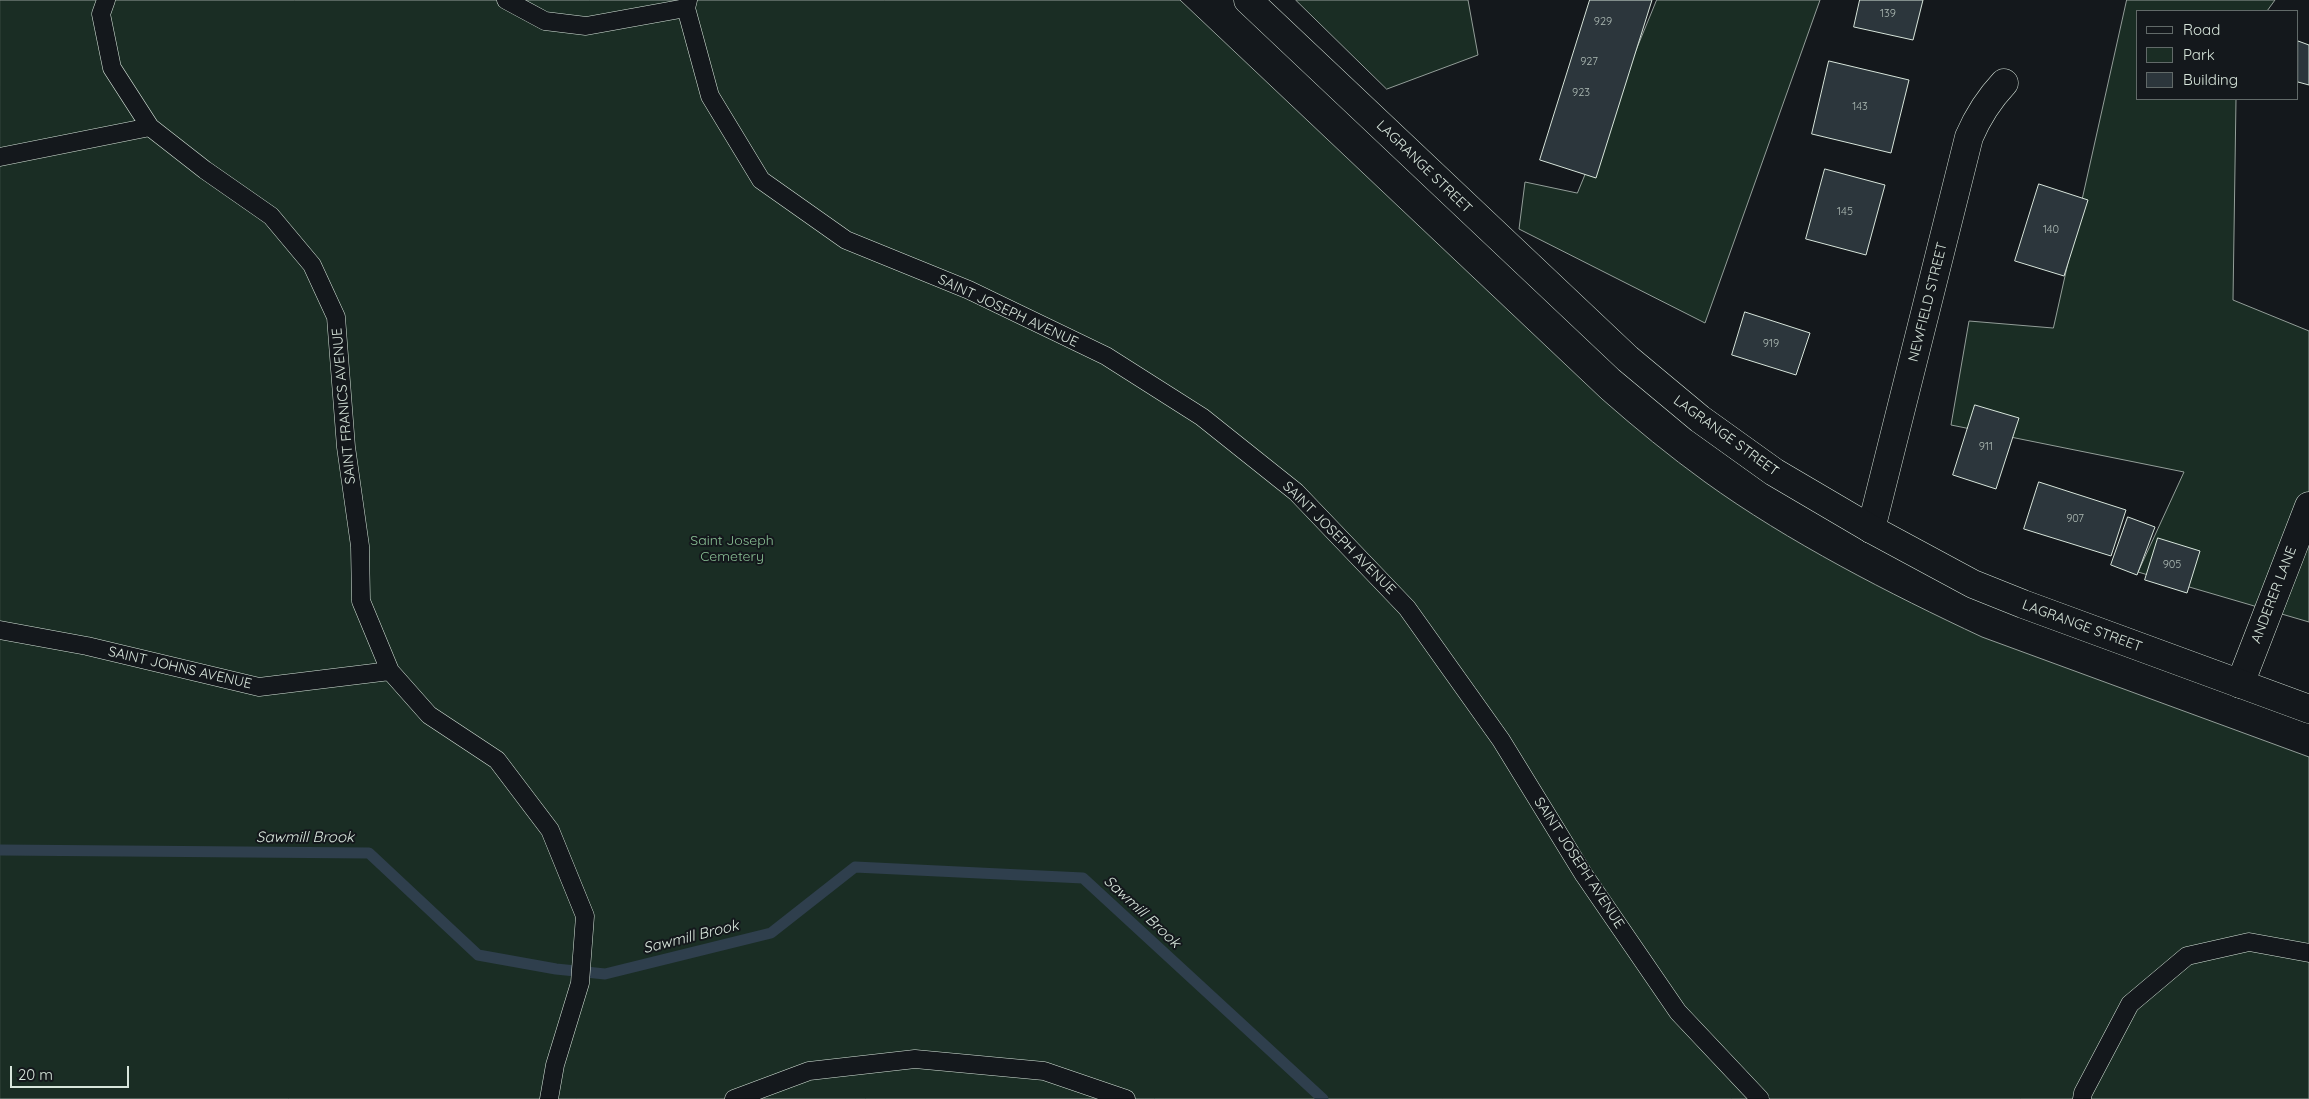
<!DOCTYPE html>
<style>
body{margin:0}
#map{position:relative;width:2309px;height:1099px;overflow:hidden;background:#14181c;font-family:Quicksand,sans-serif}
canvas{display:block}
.legend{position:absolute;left:2136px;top:10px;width:162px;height:90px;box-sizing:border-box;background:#14181c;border:1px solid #626a69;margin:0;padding:6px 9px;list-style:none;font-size:15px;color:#d8e6dc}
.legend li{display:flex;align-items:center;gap:10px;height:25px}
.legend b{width:25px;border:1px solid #626a69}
.scale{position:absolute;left:10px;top:1066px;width:119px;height:22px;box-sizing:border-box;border:2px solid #d8e6dc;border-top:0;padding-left:6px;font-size:15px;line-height:18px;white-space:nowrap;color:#d8e6dc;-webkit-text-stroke:4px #14181c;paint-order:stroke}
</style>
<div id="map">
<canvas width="2309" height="1099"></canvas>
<ul class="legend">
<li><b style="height:6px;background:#14181c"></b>Road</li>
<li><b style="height:14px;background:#1a2d24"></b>Park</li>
<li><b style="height:14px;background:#2c363c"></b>Building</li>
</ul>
<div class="scale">20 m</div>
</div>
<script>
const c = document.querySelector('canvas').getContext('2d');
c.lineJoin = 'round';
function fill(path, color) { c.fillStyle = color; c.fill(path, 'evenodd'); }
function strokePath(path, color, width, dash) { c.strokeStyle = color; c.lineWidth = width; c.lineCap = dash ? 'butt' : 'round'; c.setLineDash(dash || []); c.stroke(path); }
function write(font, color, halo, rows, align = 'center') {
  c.font = font + ' Quicksand,sans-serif'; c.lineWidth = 4; c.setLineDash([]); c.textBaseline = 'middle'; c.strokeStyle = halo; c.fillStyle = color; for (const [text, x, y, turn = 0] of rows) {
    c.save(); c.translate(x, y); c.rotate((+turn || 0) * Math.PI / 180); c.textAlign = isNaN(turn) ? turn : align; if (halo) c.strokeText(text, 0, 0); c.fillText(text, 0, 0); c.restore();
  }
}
const green = new Path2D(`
 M0,0H1180L1602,399C1635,428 1669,456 1705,482C1788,542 1890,594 1982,637L2309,757V1099H0Z
 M1296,0H1468L1478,55L1387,89Z
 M1657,0H1820L1705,323L1519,229L1525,182L1577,193Z
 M2127,0H2275L2267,11H2138V99H2236L2233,300L2309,331V622L2138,572L2184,472L1951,425L1969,321L2053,328Z`);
fill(green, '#1a2d24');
strokePath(green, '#939e99', 1);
strokePath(new Path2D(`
 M0,850L369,853L478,955L556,969L605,974L771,933L855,867L1083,878L1323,1099`), '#2f3f4d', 11);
const building = new Path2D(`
 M1590,0H1652L1596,178L1540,160Z
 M1860,0H1923L1913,40L1854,27Z
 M2298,41L2309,45V85L2298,82Z
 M1829,61L1909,80L1891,153L1812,134Z
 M1825,169L1885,185L1866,255L1806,239Z
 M2039,184L2088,200L2064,276L2015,261Z
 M1745,312L1810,333L1796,375L1732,355Z
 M1975,405L2019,418L1996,489L1953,475Z
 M2039,482L2126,510L2111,556L2024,529Z
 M2128,517L2155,527L2137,575L2111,565Z
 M2158,538L2200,551L2187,593L2145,580Z`);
fill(building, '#2c363c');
strokePath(building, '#d8e6dc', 1);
const service = new Path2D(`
 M106,0L101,14L112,68L150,127L205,170L271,216L312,265L336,317L346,447L360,546L361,601L390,671L429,715L497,760L550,830L585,916L580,983L555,1065L549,1099
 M506,0L545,21L586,26L686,8
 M688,0L686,8L710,96L761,180L846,240L969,290L1106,356L1202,417L1296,492L1407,608L1501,740L1584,875L1678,1012L1760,1099
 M0,157L150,127
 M0,630L87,646L259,687L390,671
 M734,1099L809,1071L915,1059L1044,1071L1126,1099
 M2082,1099L2083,1093L2130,1004L2187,956L2249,942L2309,953`);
const minor = new Path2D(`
 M1871,529L1969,137C1978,116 1988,100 2004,83
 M2240,684L2309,506`);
const secondary = new Path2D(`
 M1248,0L1628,359L1700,419L1774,472L1871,529L1973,584L2023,604L2309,709`);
strokePath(service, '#d8e6dc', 19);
strokePath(minor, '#d8e6dc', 29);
strokePath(secondary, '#d8e6dc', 29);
strokePath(service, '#14181c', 18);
strokePath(minor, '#14181c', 28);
strokePath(secondary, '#14181c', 28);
write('11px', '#adbab4', null, [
 ["139",1888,14],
 ["929",1603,22],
 ["927",1589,62],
 ["923",1581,93],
 ["143",1860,107],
 ["145",1845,212],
 ["140",2051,230],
 ["919",1771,344],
 ["911",1986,447],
 ["907",2075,519],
 ["905",2172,565]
]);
write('14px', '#d8e6dc', '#14181c', [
 ["LAGRANGE STREET",1424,167,44],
 ["NEWFIELD STREET",1928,302,-76],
 ["SAINT JOSEPH AVENUE",1008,311,25],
 ["SAINT FRANICS AVENUE",344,406,-95],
 ["LAGRANGE STREET",1726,436,36],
 ["SAINT JOSEPH AVENUE",1339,538,45],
 ["ANDERER LANE",2274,595,-69],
 ["LAGRANGE STREET",2082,626,20],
 ["SAINT JOHNS AVENUE",180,668,13],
 ["SAINT JOSEPH AVENUE",1579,863,57]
]);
write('14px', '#8ac095', '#14181c', [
 ["Saint Joseph",732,541],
 ["Cemetery",732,557]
]);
write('italic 15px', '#d8e6dc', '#14181c', [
 ["Sawmill Brook",305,837],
 ["Sawmill Brook",1142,912,43],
 ["Sawmill Brook",691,937,-14]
]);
</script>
